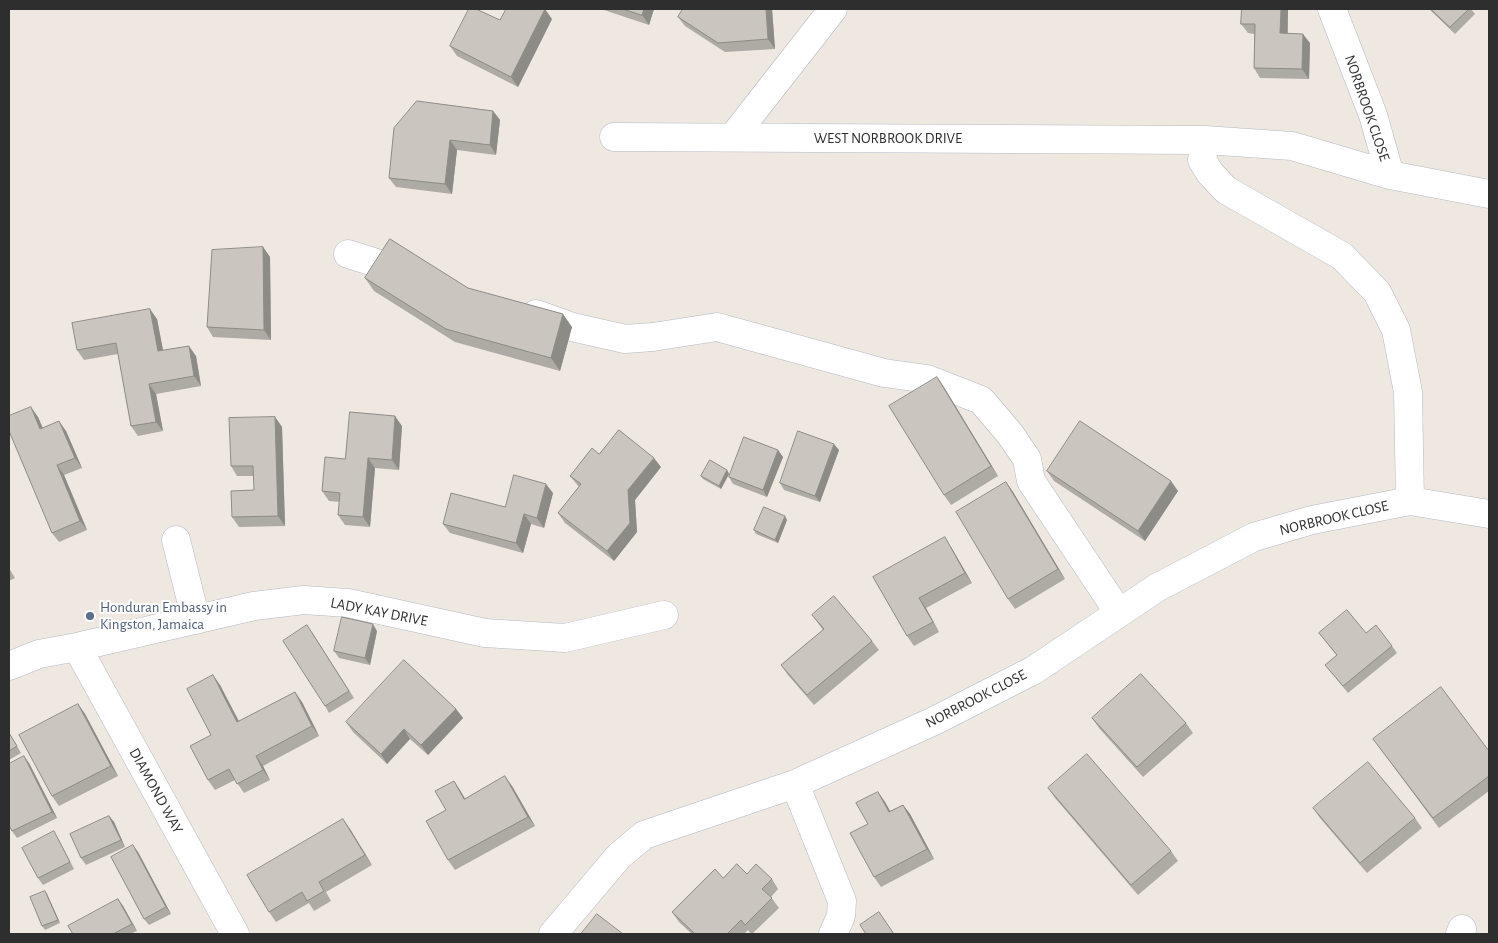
<!DOCTYPE html>
<style>
body{margin:0}
#map{position:relative;width:1498px;height:943px;overflow:hidden;background:#eee8e1;font-family:"Alegreya Sans",sans-serif}
canvas{display:block}
.frame{position:absolute;inset:0;border:10px solid #2e2e2e;pointer-events:none}
</style>
<div id="map">
<canvas width="1498" height="943"></canvas>
<div class="frame"></div>
</div>
<script>
const c = document.querySelector('canvas').getContext('2d');
c.lineJoin = 'round';
function strokePath(path, color, width, dash) { c.strokeStyle = color; c.lineWidth = width; c.lineCap = dash ? 'butt' : 'round'; c.setLineDash(dash || []); c.stroke(path); }
function fill(path, color) { c.fillStyle = color; c.fill(path, 'evenodd'); }
function write(font, color, halo, rows, align = 'center') {
  c.font = font + ' "Alegreya Sans",sans-serif'; c.lineWidth = 4; c.setLineDash([]); c.textBaseline = 'middle'; c.strokeStyle = halo; c.fillStyle = color; for (const [text, x, y, turn = 0] of rows) {
    c.save(); c.translate(x, y); c.rotate((+turn || 0) * Math.PI / 180); c.textAlign = isNaN(turn) ? turn : align; if (halo) c.strokeText(text, 0, 0); c.fillText(text, 0, 0); c.restore();
  }
}
const minor = new Path2D(`
 M1332,9L1373,115L1390,175
 M614,137L1205,140L1292,146L1390,175L1489,194
 M733,137L833,9
 M1205,140L1202,160L1210,173L1226,190L1342,256L1377,292L1396,330L1408,392L1410,501
 M348,254L409,273
 M536,314L572,327L625,339L653,337L717,327L884,373L927,379L981,400L1010,434L1027,459L1031,481L1119,613
 M176,540L196,620
 M77,647L235,934
 M9,666L39,654L77,647L254,606L304,600L348,603L485,633L565,638L664,615
 M795,784L842,901L841,916L833,934
 M553,934L619,856L644,835L795,784L934,721L1034,670L1158,587L1254,537L1312,520L1410,501L1489,514
 M1460,934L1462,929`);
strokePath(minor, '#b4b8c0', 29);
strokePath(minor, '#fff', 28);
fill(new Path2D(`
 M601,9H654L649,25Z
 M772,9L775,49L725,52L685,26L678,17Z
 M1242,9H1288V33L1310,43L1309,79L1260,78L1254,68V34L1248,33L1241,24Z
 M1429,9H1471L1475,14L1455,34Z
 M552,19L518,87L457,56L450,46L500,20Z
 M493,111L500,120L496,155L457,150L452,194L396,187L389,178Z
 M263,247L270,257L271,340L213,337L207,327Z
 M365,278L468,288L572,327L560,371L455,342L374,291Z
 M157,319L163,350L196,356L201,386L156,394L163,431L138,436L131,426L118,354L84,360L77,350Z
 M937,377L998,476L951,505L944,495Z
 M38,417L43,428L66,431L82,468L64,475L87,530L59,542L52,533Z
 M275,417L282,427L285,526L239,527L232,517L254,490V476H237L231,466Z
 M402,426L399,470L375,468L370,527L345,525L338,515L340,502L329,501L322,491L345,459Z
 M778,450L783,457L767,497L733,484L729,477Z
 M839,450L820,502L784,490L780,483Z
 M599,454L661,467L635,500L637,532L614,561L565,523L558,513L579,487L570,476Z
 M727,470L729,474L721,489L703,479L701,476Z
 M1047,471L1178,491L1145,541L1054,481Z
 M1006,482L1013,492L1065,579L1015,609L1008,599Z
 M553,493L544,528L531,524L523,553L450,533L443,524Z
 M787,520L778,543L756,534L754,530Z
 M951,547L972,583L926,608L939,632L914,646L907,636L873,577Z
 M9,568L15,578L9,581Z
 M812,615L872,641L879,650L814,705L788,675L781,665L823,630Z
 M377,631L370,665L339,658L334,651Z
 M312,632L354,698L329,713L325,706Z
 M1319,633H1366L1392,646L1397,653L1348,693L1325,665L1337,656Z
 M220,685L239,721L302,702L319,736L263,766L270,780L244,793L235,780L215,790L208,780L211,735Z
 M78,704L85,714L118,776L59,806L52,796Z
 M456,709L463,718L428,755L410,739L387,764L353,732L346,722Z
 M1092,718L1186,723L1193,733L1143,777L1099,728Z
 M9,732L21,753L9,760Z
 M1373,739L1489,751V791L1439,828Z
 M29,763L57,818L17,838L12,831Z
 M454,781L465,799L512,786L535,826L455,870L448,860L446,810Z
 M1048,788L1171,851L1178,861L1138,895L1055,798Z
 M878,792L885,802L890,811L903,805L910,814L934,859L881,887L874,877L868,824Z
 M1313,808L1415,818L1422,828L1367,873L1320,818Z
 M109,816L114,822L125,847L86,865L81,858Z
 M350,829L372,865L326,892L331,901L314,911L309,903L276,922L269,912Z
 M58,838L74,869L43,885L38,878Z
 M138,852L171,914L149,925L144,919Z
 M747,874L772,879L778,889L771,897L779,908L752,934H751L748,930L744,934H692L679,922L672,912L723,878Z
 M47,894L60,923L45,930L42,926Z
 M118,899L123,906L137,931L130,934H73Z`), '#aeaaa4');
fill(new Path2D(`
 M545,9L552,19L518,87L511,77Z
 M644,9H654L649,25L642,15Z
 M766,9H772L775,49L768,39Z
 M1281,9H1288L1287,43L1280,33Z
 M1303,34L1310,43L1309,79L1302,69Z
 M493,111L500,120L496,155L490,145Z
 M450,140L457,150L452,194L445,184Z
 M263,247L270,257L271,340L264,330Z
 M150,309L157,319L165,361L158,351Z
 M563,314L572,327L560,371L551,358Z
 M189,346L196,356L201,386L194,376Z
 M937,377L944,387L998,476L991,466Z
 M149,384L156,394L163,431L156,422Z
 M31,407L38,417L47,439L40,429Z
 M395,416L402,426L399,470L392,460Z
 M275,417L282,427L285,526L278,516Z
 M59,421L66,431L82,468L75,458Z
 M834,444L839,450L820,502L815,496Z
 M778,450L783,457L767,497L763,490Z
 M368,458L375,468L370,527L363,517Z
 M654,458L661,467L635,500L637,532L614,561L607,551L628,490Z
 M57,465L64,475L87,530L80,521Z
 M727,470L729,474L721,489L719,486Z
 M1171,481L1178,491L1145,541L1138,531Z
 M1006,482L1013,492L1065,579L1058,569Z
 M546,484L553,493L544,528L537,518Z
 M524,514L531,524L523,553L516,543Z
 M785,516L787,520L778,543L775,540Z
 M945,537L951,547L972,583L965,573Z
 M919,598L926,608L939,632L933,622Z
 M373,624L377,631L370,665L365,658Z
 M213,675L220,685L244,732L237,722Z
 M295,692L302,702L319,736L312,726Z
 M78,704L85,714L118,776L111,766Z
 M456,709L463,718L428,755L421,745Z
 M404,729L410,739L387,764L381,754Z
 M24,756L29,763L57,818L52,812Z
 M256,756L263,766L270,780L263,770Z
 M505,776L512,786L535,826L528,817Z
 M454,781L460,790L471,809L464,799Z
 M878,792L885,802L896,822L889,812Z
 M903,805L910,814L934,859L927,849Z
 M109,816L114,822L125,847L121,840Z
 M343,819L350,829L372,865L365,855Z
 M133,845L138,852L171,914L166,907Z
 M45,891L47,894L60,923L58,920Z
 M118,899L123,906L137,931L132,924Z`), '#8d8b86');
const building = new Path2D(`
 M469,9H476L500,20L506,9H545L511,77L450,46Z
 M623,9H644L642,15Z
 M683,9H766L768,39L718,43L678,17Z
 M1242,9H1281L1280,33L1303,34L1302,69L1254,68L1255,24H1241Z
 M1431,9H1469L1450,27Z
 M417,101L493,111L490,145L450,140L445,184L389,178L394,128Z
 M390,239L468,288L563,314L551,358L446,329L365,278Z
 M263,247L264,330L207,327L212,250Z
 M150,309L158,351L189,346L194,376L149,384L156,422L131,426L116,343L77,350L72,323Z
 M937,377L991,466L944,495L889,406Z
 M31,407L40,429L59,421L75,458L57,465L80,521L52,533L9,431V416Z
 M350,412L395,416L392,460L368,458L363,517L338,515L340,493L322,491L325,457L345,459Z
 M275,417L278,516L232,517L231,491L254,490L253,466H231L229,418Z
 M1080,421L1171,481L1138,531L1047,471Z
 M619,430L654,458L628,490L630,523L607,551L558,513L581,484L570,476L592,448L599,454Z
 M798,431L834,444L815,496L780,483Z
 M744,437L778,450L763,490L729,477Z
 M710,460L727,470L719,486L701,476Z
 M514,475L546,484L537,518L524,514L516,543L443,524L451,493L505,507Z
 M1006,482L1058,569L1008,599L956,512Z
 M764,507L785,516L775,540L754,530Z
 M945,537L965,573L919,598L933,622L907,636L873,577Z
 M834,596L872,641L807,695L781,665L824,629L812,615Z
 M1347,610L1366,633L1376,625L1392,646L1343,686L1325,665L1337,655L1319,633Z
 M342,617L373,624L365,658L334,651Z
 M307,625L349,691L325,706L283,641Z
 M404,660L456,709L421,745L404,729L381,754L346,722Z
 M1141,674L1186,723L1137,767L1092,718Z
 M213,675L237,722L295,692L312,726L256,756L263,770L237,784L229,769L208,780L190,746L211,735L187,689Z
 M1441,687L1489,751V776L1433,818L1373,739Z
 M78,704L111,766L52,796L19,735Z
 M9,733L17,746L9,751Z
 M1087,754L1171,851L1131,885L1048,788Z
 M24,756L52,812L12,831L9,825V764Z
 M1368,762L1415,818L1360,863L1313,808Z
 M505,776L528,817L448,860L426,821L446,810L435,791L454,781L464,799Z
 M878,792L889,812L903,805L927,849L874,877L850,833L868,824L856,803Z
 M109,816L121,840L81,858L70,834Z
 M343,819L365,855L319,882L324,891L307,901L302,892L269,912L247,875Z
 M54,831L70,862L38,878L22,848Z
 M133,845L166,907L144,919L111,857Z
 M737,864L747,874L756,864L772,879L762,889L772,898L745,925L741,920L727,934H695L672,912L715,869L723,878Z
 M45,891L58,920L42,926L30,897Z
 M118,899L132,924L113,934H73L68,926Z
 M879,912L894,934H866L860,925Z
 M597,914L623,934H581Z`);
fill(building, '#cac6bf');
strokePath(building, '#8d8b86', 1);
for (const [x, y, r, color] of [
 [90,616,5,"#5c6f8a"]
]) { const dot = new Path2D(); dot.arc(x, y, r, 0, 2 * Math.PI); c.fillStyle = color; c.fill(dot); strokePath(dot, '#fff', 2); }
write('15px', '#2e2e2e', '#fff', [
 ["NORBROOK CLOSE",1367,108,71],
 ["WEST NORBROOK DRIVE",888,138],
 ["NORBROOK CLOSE",1334,518,-13],
 ["LADY KAY DRIVE",379,612,11],
 ["NORBROOK CLOSE",976,699,-27],
 ["DIAMOND WAY",156,791,61]
]);
write('15px', '#4e5e75', '#fff', [
 ["Honduran Embassy in",100,607],
 ["Kingston, Jamaica",100,624]
], 'left');
</script>
